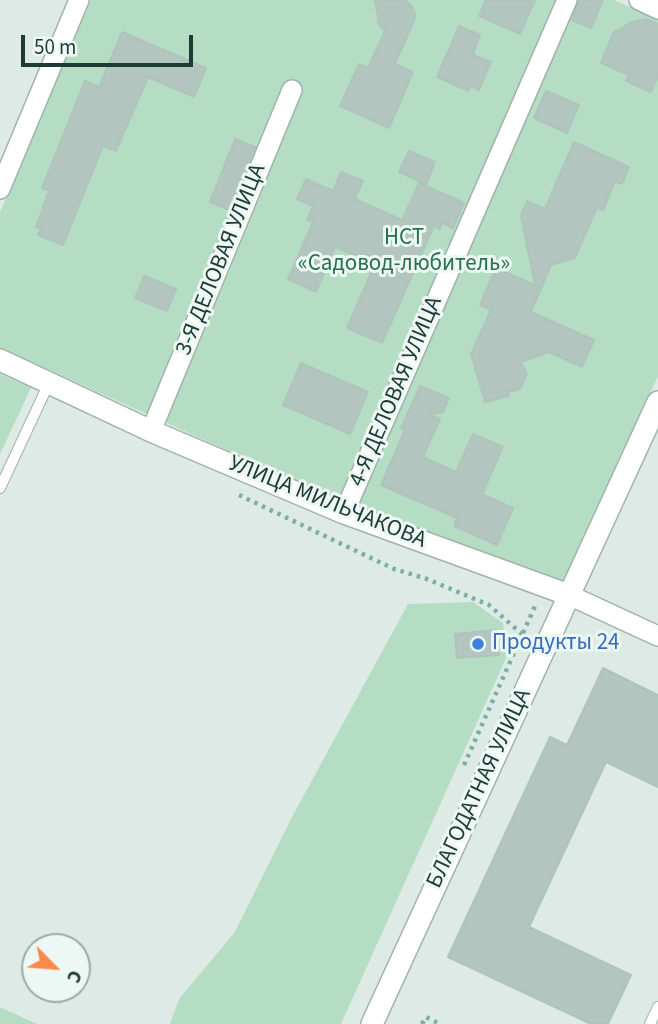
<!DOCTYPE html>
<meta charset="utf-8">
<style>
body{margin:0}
#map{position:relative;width:658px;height:1024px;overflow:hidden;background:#ddeae6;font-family:"Source Sans 3",sans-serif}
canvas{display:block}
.north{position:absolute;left:21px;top:933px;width:70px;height:70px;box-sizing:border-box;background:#edf7f3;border:2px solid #9aaba7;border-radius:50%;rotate:115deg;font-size:19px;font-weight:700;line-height:28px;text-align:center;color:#1e3a35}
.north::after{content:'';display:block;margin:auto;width:24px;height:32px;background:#fa8a4b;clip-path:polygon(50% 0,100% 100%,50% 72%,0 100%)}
.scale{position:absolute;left:21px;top:35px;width:172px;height:32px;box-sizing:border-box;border:4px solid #1e3a35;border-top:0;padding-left:9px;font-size:21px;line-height:24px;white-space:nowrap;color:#1e3a35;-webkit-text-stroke:5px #edf7f3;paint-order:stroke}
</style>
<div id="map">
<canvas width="658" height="1024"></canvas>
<div class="north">С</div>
<div class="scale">50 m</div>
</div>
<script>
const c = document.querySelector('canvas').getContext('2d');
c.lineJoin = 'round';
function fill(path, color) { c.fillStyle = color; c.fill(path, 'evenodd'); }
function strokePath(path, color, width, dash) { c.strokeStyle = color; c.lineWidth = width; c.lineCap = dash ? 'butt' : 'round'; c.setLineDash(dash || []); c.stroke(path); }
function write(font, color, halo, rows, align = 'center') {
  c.font = font + ' "Source Sans 3",sans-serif'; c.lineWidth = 6; c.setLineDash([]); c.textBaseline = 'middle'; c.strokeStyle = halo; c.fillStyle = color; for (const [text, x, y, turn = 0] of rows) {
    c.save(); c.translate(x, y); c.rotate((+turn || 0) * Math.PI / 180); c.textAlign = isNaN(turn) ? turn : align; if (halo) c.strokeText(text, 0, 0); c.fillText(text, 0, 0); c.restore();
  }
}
fill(new Path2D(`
 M91,0H614L658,20V376L564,582L340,501L0,348V212Z
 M0,374L31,388L0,454Z
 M473,602L503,623L507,656L341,1024H170L179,999L235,932L292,817L408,604Z
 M0,1007L37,1024H0Z`), '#b4ddc4');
const building = new Path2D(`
 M375,0H404L411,5L415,13V18L395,64L413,72L389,128L340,106L359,64L368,68L385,31L379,25Z
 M486,0H535L520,34L479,16Z
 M579,0H603L591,28L572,20Z
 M646,19L658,24V77L651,92L626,81L629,75L601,63L614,32L632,22Z
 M459,26L480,35L473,55L491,62L479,90L471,86L469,91L437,77Z
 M122,32L206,68L194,97L148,77L116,151L103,146L63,245L38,235L41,229L36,227L49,191L42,188L85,81L99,87Z
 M546,91L579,105L567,133L534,118Z
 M235,139L255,147L229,210L210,202Z
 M574,142L629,167L622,184L615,181L603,210L597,207L575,258L551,265L531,312L594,340L582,367L549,352L521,362L527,374L520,389L508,392L509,396L485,402L471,354L491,310L480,305L496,268L535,285L521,216L527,201L545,209Z
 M409,151L435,162L426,184L399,172Z
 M341,172L363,181L355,199L402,220L419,183L464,203L453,228L442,223L440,229L434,226L382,343L347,328L375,264L335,247L316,292L288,279L313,222L307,220L313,206L297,199L306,179L333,191Z
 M144,276L176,289L167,311L135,298Z
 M301,363L368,392L350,434L283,405Z
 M420,386L449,398L443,412L430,415L440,419L423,457L456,472L473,434L503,447L482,494L513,508L497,545L454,526L457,518L381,485L405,430L401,428Z
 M497,630L499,655L457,658L455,634Z
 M603,668L658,695V787L606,762L529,927L631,975L608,1024H591L448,957L550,737L567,745Z`);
fill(building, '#b2c5bf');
strokePath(building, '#afc4bd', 2);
const service = new Path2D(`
 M0,488L49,383
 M650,1024L658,1007`);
const minor = new Path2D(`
 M639,0L658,9
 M0,189L79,0
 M151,431L292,90
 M344,513L567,0
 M569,595L658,636`);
const tertiary = new Path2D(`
 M0,360L151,431L344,513L569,595
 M372,1024L658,402`);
strokePath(service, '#a0b2ad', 12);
strokePath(minor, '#a0b2ad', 22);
strokePath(tertiary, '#a0b2ad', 24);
strokePath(new Path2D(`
 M239,495L394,569L427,579L489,605L522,634
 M464,765L536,604
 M422,1024L426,1017L440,1024`), '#7bafa5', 4.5, [3.5, 5]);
strokePath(service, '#fff', 10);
strokePath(minor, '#fff', 19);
strokePath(tertiary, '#fff', 21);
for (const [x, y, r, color] of [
 [478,644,7,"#3f7fe0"]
]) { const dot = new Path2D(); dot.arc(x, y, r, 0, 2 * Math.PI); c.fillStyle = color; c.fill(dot); strokePath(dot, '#edf7f3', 2.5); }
write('23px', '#26724c', '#edf7f3', [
 ["НСТ",404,239],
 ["«Садовод-любитель»",404,265]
]);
write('23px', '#1e3a35', '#edf7f3', [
 ["3-Я ДЕЛОВАЯ УЛИЦА",222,260,-68],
 ["4-Я ДЕЛОВАЯ УЛИЦА",397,392,-67],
 ["УЛИЦА МИЛЬЧАКОВА",327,503,22],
 ["БЛАГОДАТНАЯ УЛИЦА",480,789,-65]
]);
write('23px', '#366cbe', '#edf7f3', [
 ["Продукты 24",492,644]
], 'left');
</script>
